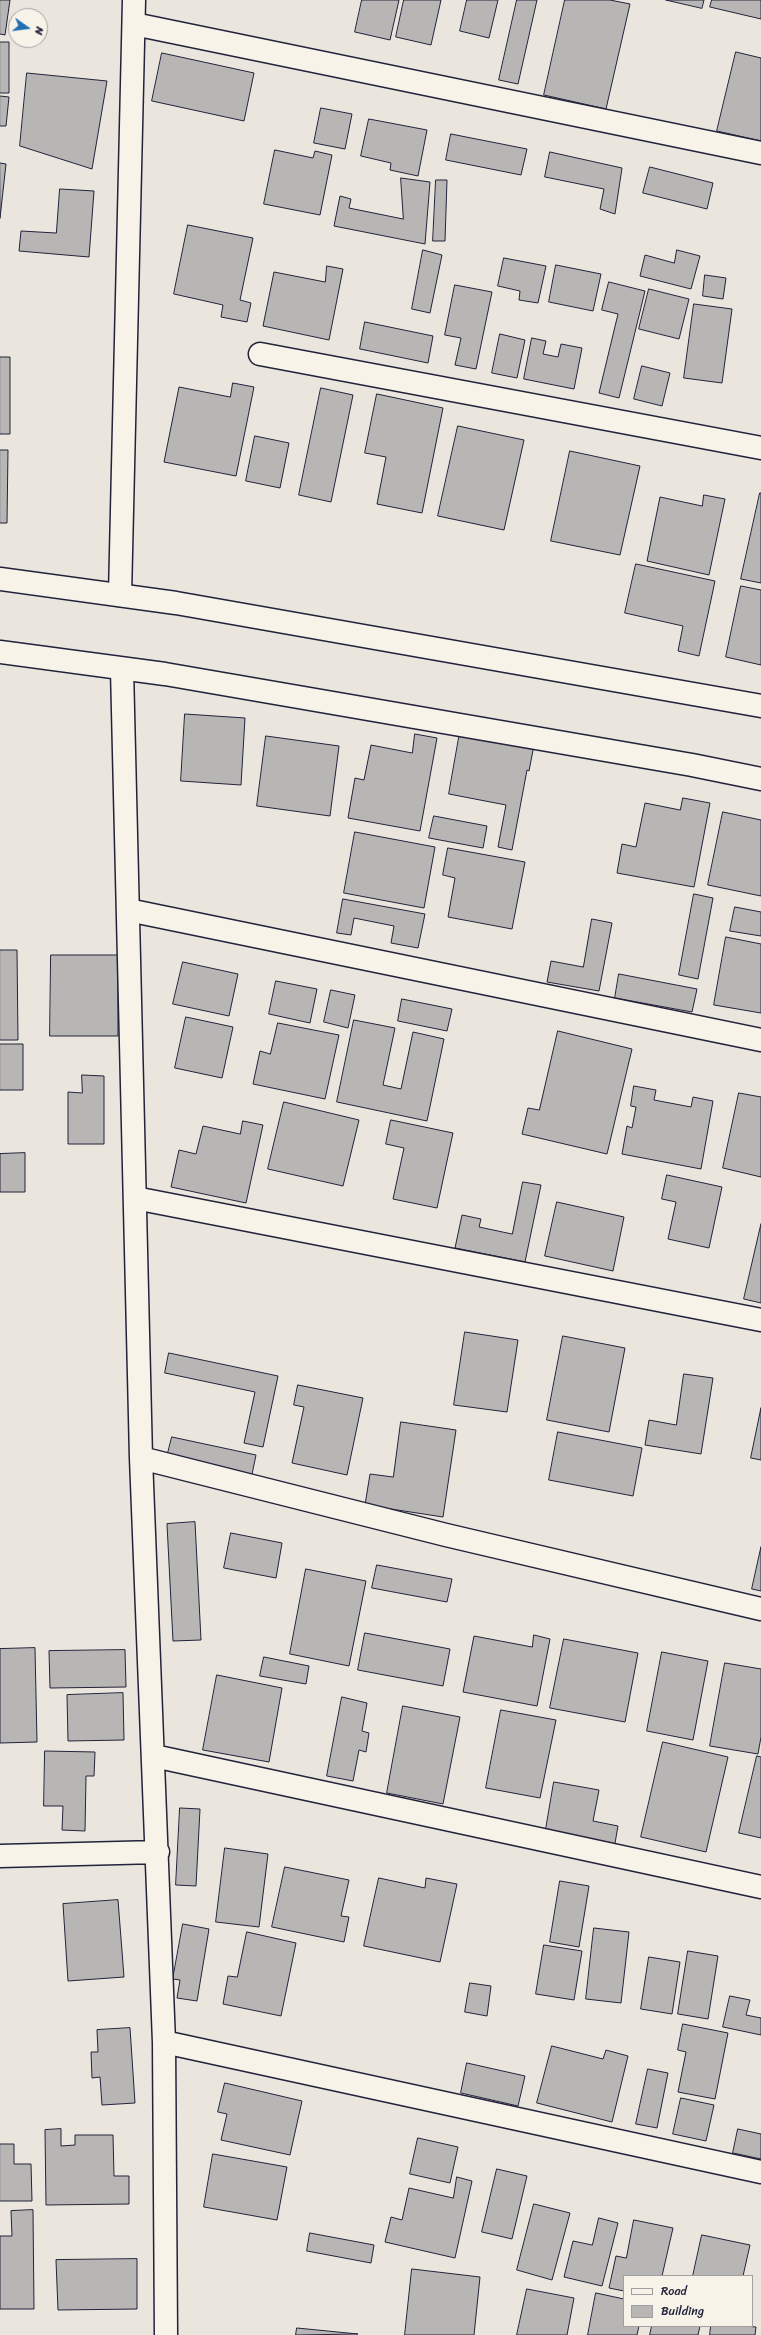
<!DOCTYPE html>
<style>
body{margin:0}
#map{position:relative;width:761px;height:2335px;overflow:hidden;background:#eae6de;font-family:Sriracha,sans-serif}
canvas{display:block}
.legend{position:absolute;left:623px;top:2275px;width:130px;height:52px;box-sizing:border-box;background:#f7f3e8;border:1px solid #a29fa3;margin:0;padding:5px 7px;list-style:none;font-size:12px;color:#22223b}
.legend li{display:flex;align-items:center;gap:8px;height:20px}
.legend b{width:20px;border:1px solid #a29fa3}
.north{position:absolute;left:8px;top:8px;width:40px;height:40px;box-sizing:border-box;background:#f7f3e8;border:1px solid #a29fa3;border-radius:50%;rotate:104deg;font-size:11px;font-weight:700;line-height:16px;text-align:center;color:#22223b}
.north::after{content:'';display:block;margin:auto;width:14px;height:18px;background:#1f6fb2;clip-path:polygon(50% 0,100% 100%,50% 72%,0 100%)}
</style>
<div id="map">
<canvas width="761" height="2335"></canvas>
<ul class="legend">
<li><b style="height:5px;background:#f7f3e8"></b>Road</li>
<li><b style="height:11px;background:#b8b6b5"></b>Building</li>
</ul>
<div class="north">N</div>
</div>
<script>
const c = document.querySelector('canvas').getContext('2d');
c.lineJoin = 'round';
function fill(path, color) { c.fillStyle = color; c.fill(path, 'evenodd'); }
function strokePath(path, color, width, dash) { c.strokeStyle = color; c.lineWidth = width; c.lineCap = dash ? 'butt' : 'round'; c.setLineDash(dash || []); c.stroke(path); }
const building = new Path2D(`
 M0,0H10L5,35L0,34Z
 M362,0H399L390,40L355,32Z
 M404,0H441L431,45L396,37Z
 M467,0H498L489,38L460,31Z
 M517,0H537L518,84L499,80Z
 M565,0H610L630,4L606,109L544,95Z
 M666,0H704L702,8Z
 M712,0H761V19L710,7Z
 M0,42H9V93H0Z
 M736,52L761,58V141L717,131Z
 M162,53L254,73L244,121L152,101Z
 M27,73L107,81L92,169L20,146Z
 M0,96L9,97L6,126H0Z
 M321,108L352,114L345,149L314,143Z
 M369,119L427,130L418,176L390,170L391,163L361,156Z
 M451,134L527,149L521,175L446,160Z
 M275,150L313,158L315,151L332,155L320,215L264,204Z
 M550,152L622,168L615,214L600,209L604,189L545,177Z
 M0,163L6,164L0,218Z
 M650,167L713,183L707,209L643,193Z
 M401,178L430,182L425,244L334,226L340,196L351,199L349,208L403,219Z
 M436,180H447L445,241H433Z
 M60,189L94,191L89,257L19,251L21,231L56,233Z
 M188,225L253,238L240,300L251,303L247,322L221,317L223,305L174,294Z
 M423,250L442,255L430,313L412,309Z
 M677,250L700,256L691,289L640,276L645,255L674,263Z
 M504,258L546,266L538,303L519,300L520,291L498,286Z
 M556,265L601,274L593,311L549,302Z
 M327,266L343,269L329,340L263,326L274,272L325,282Z
 M705,275L726,278L723,299L703,296Z
 M609,282L645,291L619,398L599,393L618,314L602,310Z
 M455,285L492,292L476,369L455,365L461,338L445,335Z
 M649,289L689,299L679,339L639,329Z
 M694,304L732,309L722,383L684,378Z
 M365,322L433,336L428,363L360,349Z
 M500,334L525,340L517,378L492,373Z
 M532,338L546,341L543,354L558,357L561,344L582,348L574,389L524,379Z
 M0,357H10V434H0Z
 M642,366L670,373L662,406L634,399Z
 M233,383L254,387L236,476L164,462L179,387L230,397Z
 M321,388L353,395L331,502L299,495Z
 M377,394L443,408L422,513L377,504L386,457L365,453Z
 M458,426L524,440L504,530L438,516Z
 M255,436L289,443L280,488L246,481Z
 M0,450H8L7,523H0Z
 M570,451L640,466L620,555L551,541Z
 M760,493H761V583L741,579Z
 M704,495L725,499L709,575L647,561L660,497L702,506Z
 M636,564L715,581L699,656L678,651L683,626L625,613Z
 M741,586L761,590V665L726,657Z
 M185,714L245,718L241,785L181,781Z
 M460,732L534,745L529,771L527,770L512,850L498,847L506,805L449,794Z
 M415,734L437,738L420,831L348,818L355,778L364,780L371,745L412,753Z
 M266,736L339,746L330,816L257,806Z
 M683,798L710,803L694,887L617,873L622,844L636,847L645,803L680,810Z
 M723,812L761,820V896L708,885Z
 M434,816L487,826L483,848L429,838Z
 M355,832L435,847L424,908L344,893Z
 M448,848L525,862L512,929L448,917L455,878L443,875Z
 M694,894L713,898L698,979L679,975Z
 M343,899L425,914L418,948L391,943L394,926L354,918L351,935L337,933Z
 M735,907L761,912V936L730,931Z
 M592,919L612,923L599,991L547,982L551,961L583,967Z
 M726,937L761,944V1013L714,1005Z
 M0,950H17L18,1040H0Z
 M51,955H118V1036H50Z
 M183,962L238,974L229,1016L173,1004Z
 M619,974L697,989L692,1012L615,998Z
 M276,981L317,989L310,1023L269,1014Z
 M331,990L355,995L348,1028L324,1022Z
 M402,999L452,1009L447,1031L398,1021Z
 M186,1017L233,1027L222,1078L175,1068Z
 M354,1020L395,1028L383,1085L401,1089L413,1032L444,1039L427,1121L337,1102Z
 M278,1023L339,1035L325,1099L253,1084L260,1051L270,1054Z
 M558,1031L632,1049L607,1154L522,1134L528,1108L539,1110Z
 M0,1044H23V1090H0Z
 M82,1075L104,1076V1144H68V1092L82,1093Z
 M634,1086L656,1090L654,1100L691,1107L693,1097L713,1101L701,1169L622,1154L627,1126L632,1128L636,1107L631,1106Z
 M739,1093L761,1097V1177L723,1168Z
 M284,1102L359,1120L343,1186L268,1169Z
 M391,1120L453,1133L437,1208L393,1199L404,1148L386,1144Z
 M243,1121L263,1125L246,1203L171,1187L179,1150L196,1154L203,1126L240,1134Z
 M25,1153V1192H0V1154Z
 M667,1175L722,1187L709,1248L668,1239L676,1202L662,1199Z
 M523,1182L541,1185L525,1262L455,1248L462,1215L481,1219L479,1227L512,1234Z
 M557,1202L624,1217L613,1271L545,1256Z
 M761,1224V1303L744,1299Z
 M465,1332L518,1340L507,1412L454,1405Z
 M563,1336L625,1348L609,1432L547,1420Z
 M169,1353L278,1376L263,1447L244,1443L255,1392L165,1373Z
 M684,1374L713,1378L701,1454L645,1445L649,1420L676,1425Z
 M298,1385L363,1398L347,1475L292,1463L304,1407L294,1405Z
 M761,1408V1460L751,1458Z
 M401,1422L456,1430L443,1517L365,1505L370,1474L393,1477Z
 M558,1432L642,1448L633,1496L549,1480Z
 M172,1437L256,1455L251,1479L166,1461Z
 M195,1522L201,1640L173,1641L167,1524Z
 M231,1533L282,1543L276,1578L224,1568Z
 M761,1547V1591L752,1589Z
 M377,1565L452,1579L447,1602L372,1588Z
 M306,1569L366,1581L349,1666L290,1654Z
 M365,1633L450,1649L443,1686L358,1670Z
 M534,1635L550,1639L537,1706L463,1692L474,1636L532,1647Z
 M564,1639L638,1653L625,1722L550,1708Z
 M35,1648L37,1742L0,1743V1649Z
 M125,1650L126,1687L50,1688L49,1651Z
 M662,1652L708,1661L693,1740L647,1731Z
 M264,1657L309,1666L306,1684L260,1676Z
 M725,1663L761,1669V1737L758,1754L710,1746Z
 M217,1675L282,1688L269,1762L203,1750Z
 M123,1693L124,1740L68,1741L67,1695Z
 M342,1697L367,1703L362,1731L369,1733L366,1752L359,1750L353,1781L327,1776Z
 M403,1706L460,1717L443,1804L387,1793Z
 M501,1710L556,1720L540,1798L486,1788Z
 M663,1742L728,1757L706,1852L641,1837Z
 M45,1751L95,1752L94,1776H86L85,1831L62,1830L63,1806H44Z
 M757,1756L761,1757V1838L739,1833Z
 M554,1782L599,1790L593,1821L618,1826L614,1849L545,1835Z
 M180,1808L200,1809L196,1886L176,1885Z
 M225,1848L268,1854L259,1927L216,1922Z
 M285,1867L349,1880L341,1916L349,1917L344,1942L272,1927Z
 M379,1878L425,1888L426,1878L457,1884L440,1962L364,1946Z
 M560,1881L589,1886L579,1947L550,1942Z
 M118,1900L124,1977L68,1981L63,1904Z
 M183,1924L209,1929L197,2001L177,1998L180,1980L173,1979Z
 M594,1928L629,1932L621,2003L586,1999Z
 M247,1932L296,1943L281,2016L223,2004L228,1976L237,1977Z
 M544,1945L582,1951L574,2000L536,1994Z
 M688,1951L718,1956L708,2019L678,2014Z
 M649,1957L680,1962L672,2014L641,2009Z
 M470,1983L491,1986L487,2016L465,2012Z
 M730,1996L750,2000L746,2015L761,2018V2035L723,2027Z
 M683,2024L728,2033L715,2099L678,2092L686,2052L678,2050Z
 M130,2028L135,2103L102,2105L100,2077L92,2078L91,2052H98L97,2030Z
 M552,2046L603,2059L606,2050L628,2056L612,2122L537,2103Z
 M467,2063L525,2076L518,2106L461,2093Z
 M648,2069L668,2073L657,2128L636,2124Z
 M225,2083L302,2101L290,2155L221,2140L227,2114L218,2112Z
 M681,2098L714,2105L706,2141L673,2134Z
 M61,2129V2146L75,2145V2135H113L114,2176H129V2204L46,2205L45,2130Z
 M738,2129L761,2134V2159L733,2153Z
 M418,2138L458,2147L450,2183L410,2174Z
 M0,2144H14V2164H31L32,2201H0Z
 M213,2154L287,2167L277,2220L204,2207Z
 M497,2169L527,2176L512,2239L482,2232Z
 M457,2177L472,2181L455,2258L385,2242L391,2217L402,2220L409,2188L453,2198Z
 M534,2204L570,2213L552,2280L517,2270Z
 M33,2210L34,2309H0V2236H12L11,2211Z
 M599,2218L618,2223L602,2286L564,2277L573,2241L592,2245Z
 M634,2220L673,2228L662,2276H624V2291L609,2288L616,2256L626,2258Z
 M310,2233L374,2245L371,2263L307,2251Z
 M702,2235L750,2245L743,2276H693Z
 M137,2259V2309L58,2310L56,2260Z
 M412,2269L480,2277L474,2335H405Z
 M527,2289L574,2298L567,2335H517Z
 M596,2293L624,2299V2326H639L637,2335H588Z
 M652,2326H700L698,2335H650Z
 M711,2326H745L756,2327L755,2335H710Z
 M297,2328L358,2334L296,2335Z`);
fill(building, '#b8b6b5');
strokePath(building, '#22223b', 1);
const street = new Path2D(`
 M134,24L761,153
 M260,354L761,448
 M120,595L134,0
 M122,669L141,1458L164,2042L166,2335
 M128,910L761,1040
 M135,1198L761,1320
 M141,1458L446,1535L761,1609
 M154,1756L761,1887
 M0,1856L158,1852
 M164,2042L761,2172`);
const secondary = new Path2D(`
 M0,579L176,603L761,706
 M0,652L165,674L692,765L761,779`);
strokePath(street, '#22223b', 25);
strokePath(secondary, '#22223b', 25);
strokePath(street, '#f7f3e8', 22);
strokePath(secondary, '#f7f3e8', 22);
</script>
